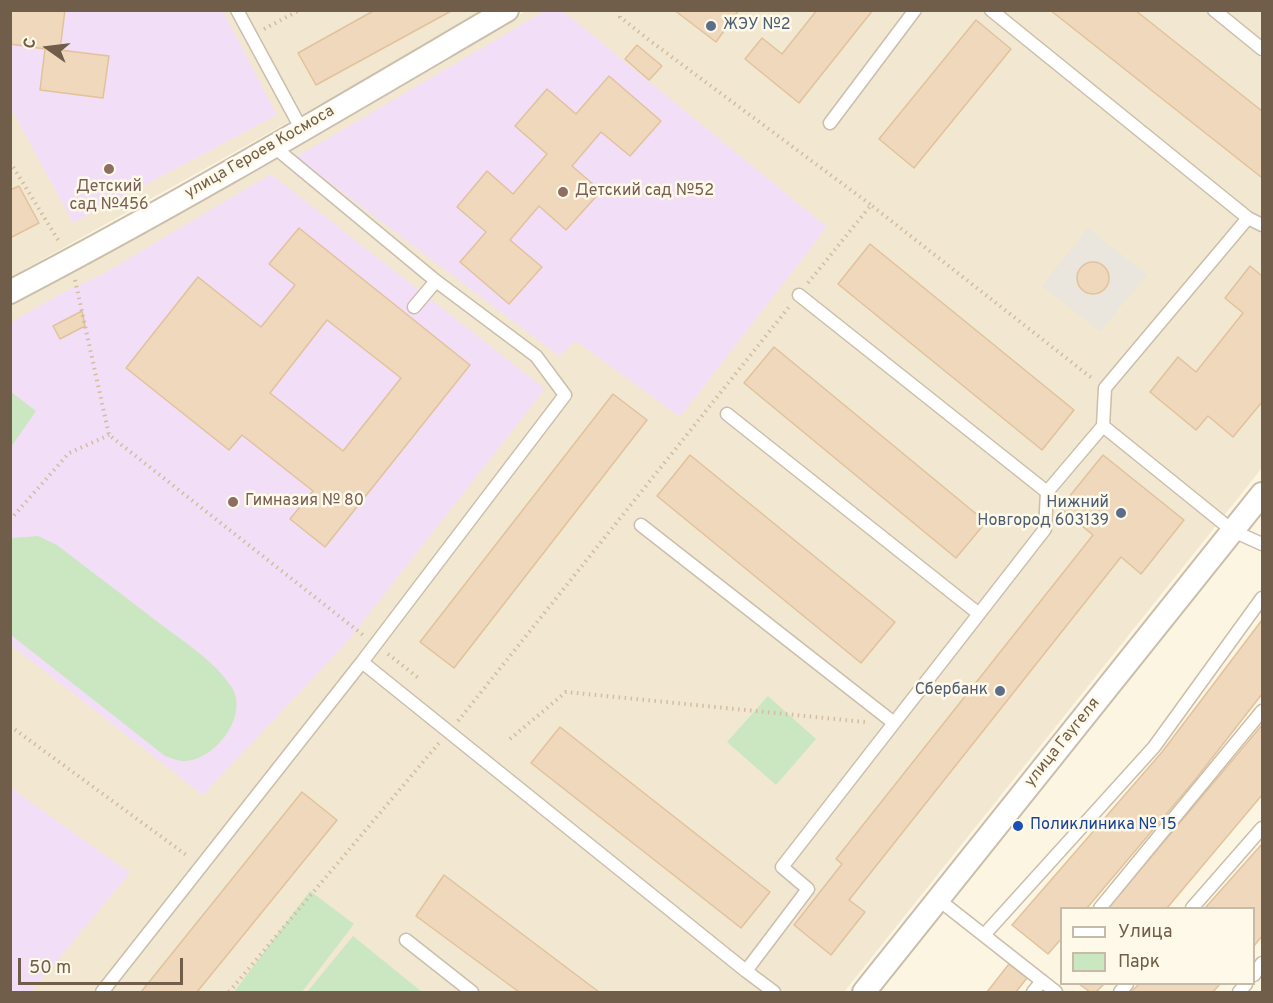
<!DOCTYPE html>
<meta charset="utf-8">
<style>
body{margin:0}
#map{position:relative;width:1273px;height:1003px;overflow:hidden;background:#fbf5e2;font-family:Overpass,sans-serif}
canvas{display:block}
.frame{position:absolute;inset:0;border:12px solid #715e4a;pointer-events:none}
.legend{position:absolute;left:1060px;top:907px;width:195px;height:78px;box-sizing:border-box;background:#fef9e8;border:2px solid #c6bba9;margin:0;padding:8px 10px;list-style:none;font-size:18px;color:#715e4a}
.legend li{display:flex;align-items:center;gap:12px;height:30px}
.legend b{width:30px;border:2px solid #c6bba9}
.north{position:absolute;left:18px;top:18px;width:60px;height:60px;-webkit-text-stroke:4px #fef9e8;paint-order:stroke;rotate:284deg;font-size:16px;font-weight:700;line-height:24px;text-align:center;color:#715e4a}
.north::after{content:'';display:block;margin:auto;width:21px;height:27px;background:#715e4a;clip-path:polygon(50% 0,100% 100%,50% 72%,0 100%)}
.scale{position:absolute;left:18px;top:958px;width:165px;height:27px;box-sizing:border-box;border:3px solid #715e4a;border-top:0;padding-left:8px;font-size:18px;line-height:21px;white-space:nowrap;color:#715e4a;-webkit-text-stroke:4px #fef9e8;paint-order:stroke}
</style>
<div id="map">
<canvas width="1273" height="1003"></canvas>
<div class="frame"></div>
<ul class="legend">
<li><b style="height:8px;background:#fff"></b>Улица</li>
<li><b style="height:16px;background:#cbe7c2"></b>Парк</li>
</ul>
<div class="north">С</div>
<div class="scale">50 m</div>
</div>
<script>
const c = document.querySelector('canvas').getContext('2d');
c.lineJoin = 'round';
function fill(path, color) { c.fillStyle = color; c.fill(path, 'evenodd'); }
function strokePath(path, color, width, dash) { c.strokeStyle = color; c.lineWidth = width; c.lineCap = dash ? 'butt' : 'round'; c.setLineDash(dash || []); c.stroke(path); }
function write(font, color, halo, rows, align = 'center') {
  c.font = font + ' Overpass,sans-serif'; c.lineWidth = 5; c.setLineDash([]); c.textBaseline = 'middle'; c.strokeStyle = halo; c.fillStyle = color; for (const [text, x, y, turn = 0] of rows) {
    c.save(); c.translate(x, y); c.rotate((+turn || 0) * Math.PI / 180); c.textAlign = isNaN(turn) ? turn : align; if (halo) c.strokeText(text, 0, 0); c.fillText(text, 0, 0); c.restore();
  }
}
fill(new Path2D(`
 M11,11H487L11,277Z
 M526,11H1262V468L844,992H11L10,301Z`), '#f2e8d1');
fill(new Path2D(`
 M1088,228L1147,275L1100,331L1042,286Z`), '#eae5dd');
fill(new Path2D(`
 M10,11H223L277,115L73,223L11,108Z
 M545,11H563L827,227L680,417L576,341L559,356L296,157Z
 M271,174L545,389L346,643L203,795L11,645L10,323L64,292L101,275Z
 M11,788L130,873L31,992H11Z`), '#f2dff7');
fill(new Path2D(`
 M11,392L36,411L11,447Z
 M38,536L57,545C92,572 128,599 163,626C187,644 214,661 231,686C250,714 217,758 187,761C180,762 171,758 165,756L11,635V538Z
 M768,696L816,739L776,785L727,742Z
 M310,891L354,924L302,992H234Z
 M353,936L422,992H307Z`), '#cbe7c2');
const building = new Path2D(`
 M10,10H65L60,50L109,56L103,98L40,90L45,49L10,44Z
 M375,10H453L316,85L298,53Z
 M674,10H739L716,42Z
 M817,10H873L799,103L745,59L762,38L782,54Z
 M1050,10H1135L1262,111V175L1261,177Z
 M976,20L1011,49L914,168L879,139Z
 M637,45L662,66L649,80L625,59Z
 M609,76L661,121L630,156L601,132L572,166L601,191L566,230L539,206L510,240L542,267L509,304L460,262L486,232L457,207L487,171L513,194L547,154L515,126L547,89L576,114Z
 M19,186L39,223L10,238V190Z
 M299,228L470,365L325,547L290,519L313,491L242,435L229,450L126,368L198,277L261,327L295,285L269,264ZM327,320L401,378L343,451L270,393Z
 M870,244L1074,410L1042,450L838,284Z
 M1077 278a16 16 0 1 1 32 0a16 16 0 1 1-32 0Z
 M1250,266L1262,276V402L1233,437L1208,416L1196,430L1150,392L1178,357L1196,372L1243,313L1225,298Z
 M82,311L85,326L60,339L53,326Z
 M774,347L986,522L956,558L744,383Z
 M613,394L647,420L454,668L420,642Z
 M690,455L895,622L861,663L657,496Z
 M1103,455L1184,520L1141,574L1121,557L849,900L865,912L831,955L794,925L842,864L836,859L1093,535L1060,508Z
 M1262,620V694L1195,780L1087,908H1062V938L1048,954L1012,925L1162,752Z
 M1262,725V795L1167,908H1108Z
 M560,727L770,892L741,928L531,763Z
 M302,792L337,820L197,992H141Z
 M1262,844V936L1254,946V908H1205Z
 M444,875L599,992H519L416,916Z
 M1009,964L1027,978L1016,992H987Z
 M1079,984H1104L1096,992H1090Z
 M1139,984H1220L1213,992H1131Z`);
fill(building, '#efd8bb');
strokePath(building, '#e1c29c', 1.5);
const lane = new Path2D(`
 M237,10L302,130
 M991,10L1248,218L1262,225
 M1214,10L1262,49
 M830,123L915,10
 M273,146L436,281L536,356L565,395L362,662L746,971
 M1248,218L1105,388L1103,426L1233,531L1262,544
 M799,295L1047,492
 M414,307L436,281
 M727,414L979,614
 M641,525L894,723
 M939,900L1056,992
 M1100,908L1262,711
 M1192,908L1262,828
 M984,935L1154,747L1262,598
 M406,940L472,992
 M1254,975L1262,963
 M102,992L362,662
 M774,992L746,971L808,889L782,867L1045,529L1047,492L1103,426
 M1033,992L1042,981
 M1120,992L1127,984
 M1239,992L1246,984`);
const street = new Path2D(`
 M10,292C179,204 343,106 507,10
 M864,992L1262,494`);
strokePath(lane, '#cbbeaa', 15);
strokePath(street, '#cbbeaa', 26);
strokePath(new Path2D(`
 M620,10V17L649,40L871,205
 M264,29L300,10
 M10,162L60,243
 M75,280L109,435L363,635
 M808,283L871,205L1093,379
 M10,520L69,453L109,435
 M388,654L421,680
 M458,721L789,307
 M10,726L189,857
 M510,739L566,692L865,722
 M229,992L439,743`), '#d3bc9f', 4, [1.5, 4.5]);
strokePath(lane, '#fff', 12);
strokePath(street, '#fff', 22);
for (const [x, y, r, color] of [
 [711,26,6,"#5c6f8a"],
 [109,169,6,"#8d6e63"],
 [563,192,6,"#8d6e63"],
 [233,502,6,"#8d6e63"],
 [1121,513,6,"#5c6f8a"],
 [1000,691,6,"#5c6f8a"],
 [1018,826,6,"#1a4fb4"]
]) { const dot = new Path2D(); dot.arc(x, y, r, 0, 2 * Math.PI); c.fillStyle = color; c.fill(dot); strokePath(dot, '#fef9e8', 2); }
write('16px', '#4e5e75', '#fef9e8', [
 ["ЖЭУ №2",723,26,"left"],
 ["Нижний",1109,504],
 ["Новгород 603139",1109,522],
 ["Сбербанк",988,691]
], 'right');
write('16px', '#715e4a', '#fef9e8', [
 ["улица Героев Космоса",260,153,-30],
 ["улица Гаугеля",1063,743,-51]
]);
write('16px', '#785e54', '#fef9e8', [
 ["Детский",109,188,"center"],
 ["сад №456",109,206,"center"],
 ["Детский сад №52",575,192],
 ["Гимназия № 80",245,502]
], 'left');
write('16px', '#164399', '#fef9e8', [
 ["Поликлиника № 15",1030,826]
], 'left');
</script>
